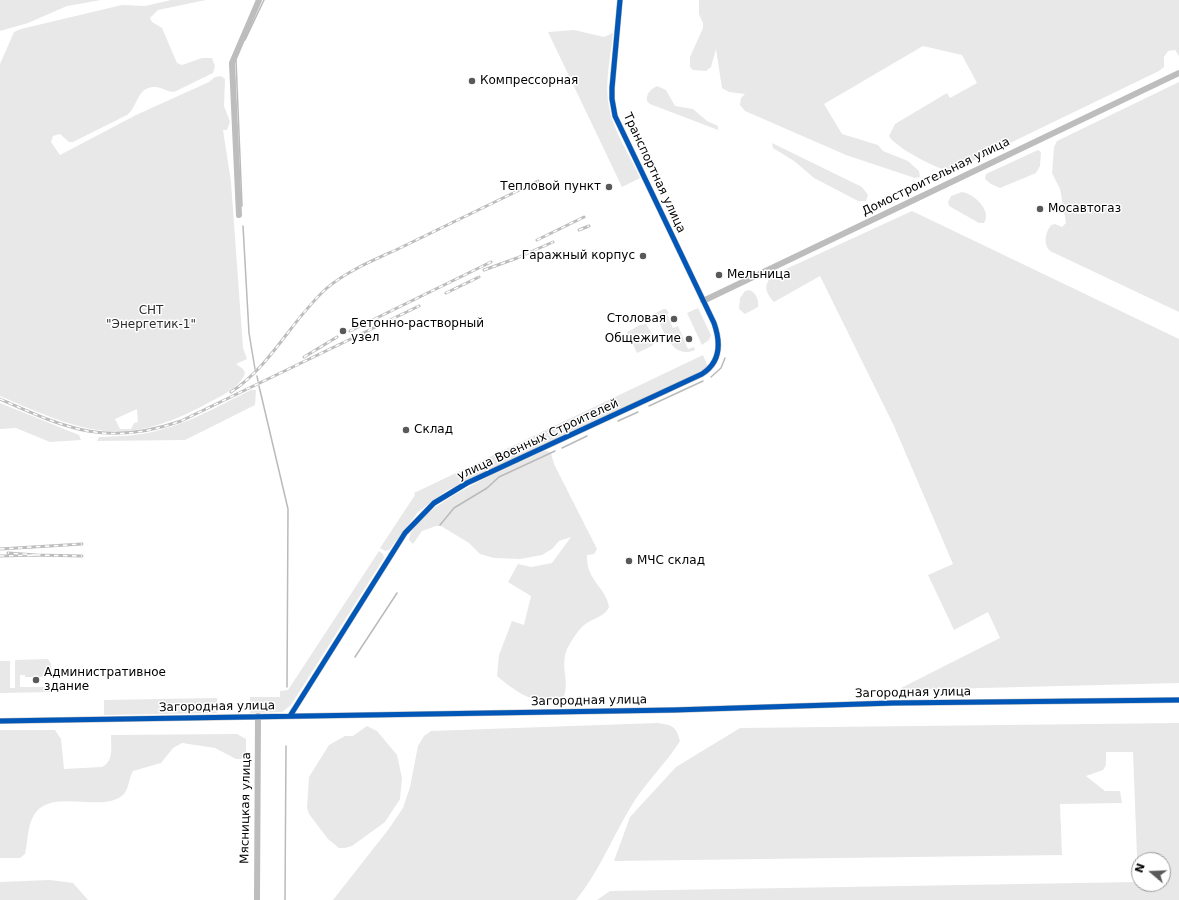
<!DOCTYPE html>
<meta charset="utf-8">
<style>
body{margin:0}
#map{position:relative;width:1179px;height:900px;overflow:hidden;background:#fff;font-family:"DejaVu Sans",sans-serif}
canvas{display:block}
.north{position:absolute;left:1131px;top:852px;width:40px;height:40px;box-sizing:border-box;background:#fff;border:1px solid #999;border-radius:50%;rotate:289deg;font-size:11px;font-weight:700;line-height:16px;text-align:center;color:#000}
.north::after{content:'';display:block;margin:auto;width:14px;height:18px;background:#595959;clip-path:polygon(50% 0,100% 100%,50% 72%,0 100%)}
</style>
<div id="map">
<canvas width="1179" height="900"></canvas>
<div class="north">N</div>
</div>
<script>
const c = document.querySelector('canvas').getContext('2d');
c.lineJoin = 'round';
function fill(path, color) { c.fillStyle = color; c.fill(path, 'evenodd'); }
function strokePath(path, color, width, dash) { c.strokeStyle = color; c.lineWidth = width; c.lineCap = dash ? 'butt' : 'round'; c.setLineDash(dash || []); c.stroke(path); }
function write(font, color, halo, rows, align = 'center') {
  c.font = font + ' "DejaVu Sans",sans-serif'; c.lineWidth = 3; c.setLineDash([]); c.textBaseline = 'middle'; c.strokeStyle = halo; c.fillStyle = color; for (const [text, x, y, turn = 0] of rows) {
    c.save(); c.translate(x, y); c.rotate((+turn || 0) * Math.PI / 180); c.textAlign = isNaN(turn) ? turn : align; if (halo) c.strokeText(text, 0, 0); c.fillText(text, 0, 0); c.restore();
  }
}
fill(new Path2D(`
 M0,0H101L67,6L28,23L0,31Z
 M171,0H206L158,10L150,18L152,22L162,28L177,63L182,65L202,58H212L215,66L213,73L174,92C167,92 162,87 155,87C137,86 138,107 127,115L73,142H69L60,134L53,136L51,142L60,155L136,115L209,82L215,77L221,76L225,79L224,106L230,122L227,130H223L231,182L243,348L247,359L236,364L243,369L245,373C240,388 221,396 208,403C122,450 84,432 0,396V64L14,32L21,29L122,5L145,6ZM137,409L138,422L134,423L131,429H120L115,419Z
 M699,0H1179V56L1175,50L1168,51L1164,57V67L1159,71L952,171C941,172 893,146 889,136L895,124L947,93L950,98L977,83L962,55L923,46L824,104L842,134L878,145L883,151L908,161L919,171L920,177L915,178L846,155L745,111L740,105L741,98L745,94L729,92L722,88L716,49L711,67L706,71L693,70L690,67V57L703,28V23L699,14Z
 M574,30L604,37L613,33C611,56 604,83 609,107C613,131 630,155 640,178L622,187L548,32Z
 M1179,82V312L1050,251C1043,244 1045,233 1051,225L1055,224L1062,227L1066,223L1060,189L1052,173L1054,147L1057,141Z
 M657,86L666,90L675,106L693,109L707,121L718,126V130L650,104L647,101C646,93 651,89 657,86Z
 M772,143L862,187L868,195L866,201H858L814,178L794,161L773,148Z
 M1038,150L1041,152L1040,166L1036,173L1000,188L991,184L985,179L986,174Z
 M962,192C974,194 992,210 984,223H979L949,206L948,202L951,196Z
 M912,211L1179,339V683L903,690L901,688L1000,638L988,612L954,630L928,575L953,564L894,426L820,276L774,302C765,292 763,285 773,275Z
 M749,290C756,292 759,300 758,307L745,314L739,309L740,298L745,291Z
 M698,308L711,335L709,340L702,345L687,313Z
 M663,309H666L669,313L667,314L673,328L678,326L688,349L694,347L695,350C672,360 664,331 656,316V313Z
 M646,324L654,337V343L652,346L637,353L627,332L640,325Z
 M703,355L708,367L702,371L446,491L418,512L389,550L385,551L380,548L415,495L414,493Z
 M251,390H256L255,405L185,440L97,441L99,437C120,436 140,436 160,430C192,422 222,404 251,390Z
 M0,403L79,435L81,440L50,442L16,428L0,429Z
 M544,451H547L551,453L554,464L597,549L594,554L587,555C586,581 606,587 609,607C604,618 591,618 582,627C576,633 572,640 568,647C559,665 570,681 564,696C539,710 515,691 497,676L499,655L512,621L524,625L531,596L508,582L518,564L531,567L552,563L571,537L559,541L552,549L542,555L520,559L494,558L480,554L469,543L441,526H436L422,531L413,544L409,540C414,505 513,466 544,451Z
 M379,551L383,554L384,558L291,705L282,712L250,713V697H280V691L288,690Z
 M48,659L51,664L52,674L47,675V677H25V675H20V687H50V692L0,693V661H10V688H15V660Z
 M217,698V713L104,715V700Z
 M657,723C671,725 676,725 680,741C667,762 649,779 635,800C614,833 601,869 576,900H333L388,830L403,808L410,787L418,746L424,736L431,731Z
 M1179,723V900H597L610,891L1138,882L1133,752H1106V765L1103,770L1086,776L1105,791H1120L1122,803L1060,804L1062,855L614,861L630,817L676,767L740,728ZM1139,860H1163V884H1139Z
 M367,726L377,731L397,755L402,778L400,799L385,822L352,846L345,848H339L328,839L309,814L307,808L309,777L329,745L345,736H353Z
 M0,730H55L61,739L64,769L102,767C114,761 111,747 111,735L237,734L246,739V754L241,759H236L215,748L182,743L173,748L161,763L133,771C129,778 129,788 124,794C103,815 51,786 34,815C27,827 28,841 25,854L20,858H0Z
 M50,880L73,883L88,900H0V882Z`), '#e8e8e8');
strokePath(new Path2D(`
 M245,40L264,0
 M236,60L242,206
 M243,226L249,333L255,369
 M257,376L258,381
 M711,377L721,368L725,358
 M259,386L288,509L287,687
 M649,406L703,381
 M618,421L638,412
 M562,448L587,436
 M440,525L454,508L487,488L499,477L555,451
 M355,657L397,593
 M285,900L286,746`), '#bababa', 1.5);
strokePath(new Path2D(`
 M239,215L232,63L259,0
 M703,301L1179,73
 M290,716L405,533L434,503L467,483L702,374C721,362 721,343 714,323L615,116L612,99V88L620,0
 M0,721L674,710L893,703L1179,700
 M257,900L258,716`), '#bdbdbd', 6);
const rail = new Path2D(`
 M579,230L589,226
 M537,240L584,217
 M484,270L517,258L553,242
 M446,293L479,277
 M350,331L491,262
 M304,357L337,337
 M231,392C272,365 291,320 327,288C348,270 377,259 402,247C447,225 493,203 538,181
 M0,399C68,429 106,447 181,421L419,306
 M0,549L82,544
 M36,555L82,556
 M0,556L36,555L8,553`);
strokePath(rail, '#bdbdbd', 3);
strokePath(rail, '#fff', 1.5, [4.5]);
strokePath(new Path2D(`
 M290,716L405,533L434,503L467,483L702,374C721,362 721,343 714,323L615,116L612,99V88L620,0
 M0,721L674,710L893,703L1179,700`), '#0057b8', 5);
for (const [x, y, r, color] of [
 [472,81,4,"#595959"],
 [609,187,4,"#595959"],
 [1040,209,4,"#595959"],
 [643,256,4,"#595959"],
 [719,275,4,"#595959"],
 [674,319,4,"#595959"],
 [343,331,4,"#595959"],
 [689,339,4,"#595959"],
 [406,430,4,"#595959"],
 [629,561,4,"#595959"],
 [36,680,4,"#595959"]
]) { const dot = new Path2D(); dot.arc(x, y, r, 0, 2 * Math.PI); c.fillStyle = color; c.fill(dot); strokePath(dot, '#fff', 1.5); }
write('12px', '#000', '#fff', [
 ["Компрессорная",480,81],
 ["Тепловой пункт",601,187,"right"],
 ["Мосавтогаз",1048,209],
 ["Гаражный корпус",635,256,"right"],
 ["Мельница",727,275],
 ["Столовая",666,319,"right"],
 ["Бетонно-растворный",351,324],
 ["узел",351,338],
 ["Общежитие",681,339,"right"],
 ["Склад",414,430],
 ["МЧС склад",637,561],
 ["Административное",44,673],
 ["здание",44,687]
], 'left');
write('12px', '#000', '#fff', [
 ["Транспортная улица",654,173,65],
 ["Домостроительная улица",936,177,-26],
 ["улица Военных Строителей",538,440,-25],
 ["Загородная улица",913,693,-1],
 ["Загородная улица",589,701,-1],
 ["Загородная улица",217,707,-1],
 ["Мясницкая улица",246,808,-89]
]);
write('12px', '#2d2d2d', '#fff', [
 ["СНТ",151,311],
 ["\"Энергетик-1\"",151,325]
]);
</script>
